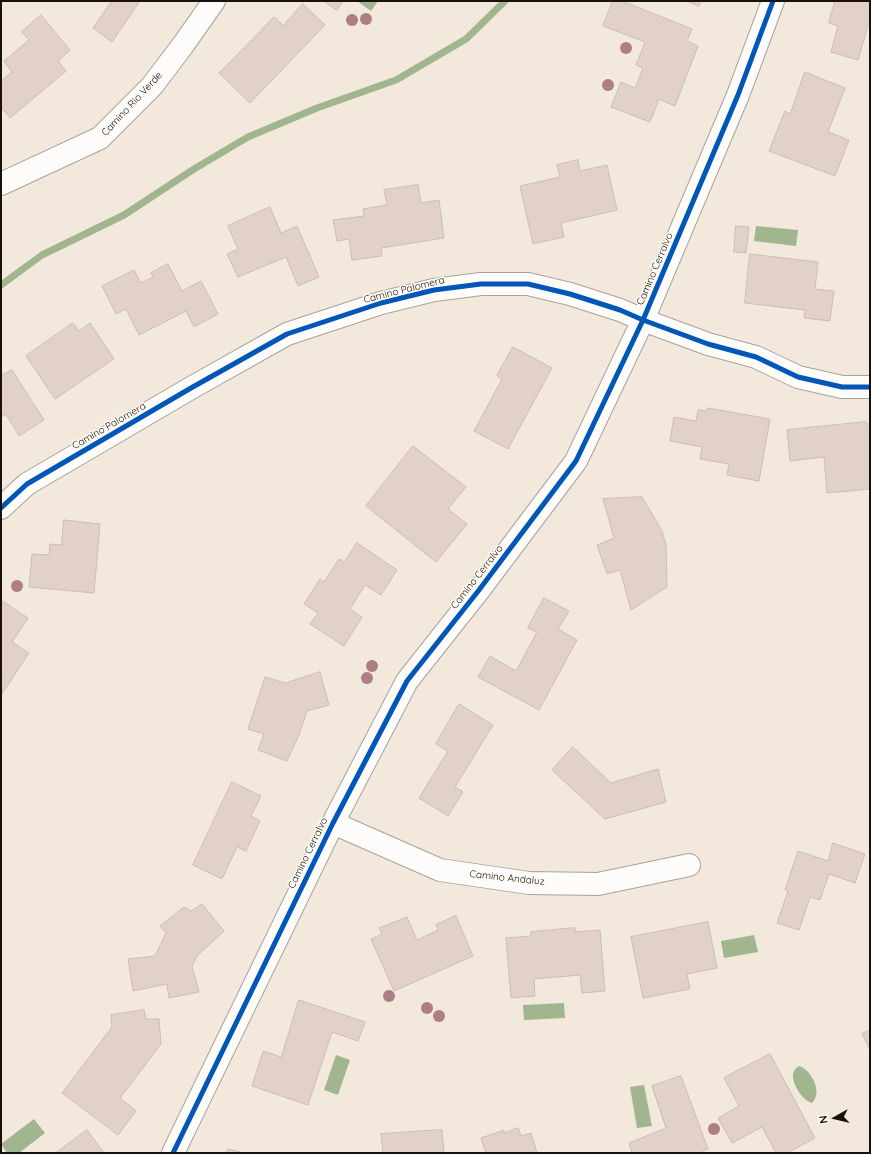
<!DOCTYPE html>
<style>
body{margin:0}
#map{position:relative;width:871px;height:1154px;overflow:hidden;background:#f3e8dc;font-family:Quicksand,sans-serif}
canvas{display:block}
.frame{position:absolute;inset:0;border:2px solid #19120a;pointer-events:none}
.north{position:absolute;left:815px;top:1098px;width:40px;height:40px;-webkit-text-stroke:3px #fdf9f4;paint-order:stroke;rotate:262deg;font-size:11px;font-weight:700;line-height:16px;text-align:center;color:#19120a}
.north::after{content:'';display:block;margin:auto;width:14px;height:18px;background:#19120a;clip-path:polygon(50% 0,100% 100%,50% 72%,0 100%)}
</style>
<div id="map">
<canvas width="871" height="1154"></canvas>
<div class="frame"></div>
<div class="north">N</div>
</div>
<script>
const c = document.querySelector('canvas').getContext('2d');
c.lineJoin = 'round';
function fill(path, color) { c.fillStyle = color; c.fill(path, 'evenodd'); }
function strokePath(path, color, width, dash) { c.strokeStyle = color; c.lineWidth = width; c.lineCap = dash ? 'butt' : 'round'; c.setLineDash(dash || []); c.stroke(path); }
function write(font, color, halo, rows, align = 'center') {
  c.font = font + ' Quicksand,sans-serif'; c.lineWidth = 3; c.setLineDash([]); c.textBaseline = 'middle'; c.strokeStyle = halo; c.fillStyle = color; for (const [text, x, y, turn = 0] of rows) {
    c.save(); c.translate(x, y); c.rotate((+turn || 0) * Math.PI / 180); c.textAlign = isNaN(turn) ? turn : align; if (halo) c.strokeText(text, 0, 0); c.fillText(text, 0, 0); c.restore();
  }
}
fill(new Path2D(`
 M357,1H378L371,11Z
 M756,226L798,230L796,246L754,241Z
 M754,935L758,952L724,958L721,941Z
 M564,1003L565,1018L524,1020L523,1005Z
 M336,1055L350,1060L338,1095L324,1090Z
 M799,1066C812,1070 823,1093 812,1103C803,1101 792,1084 793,1075C793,1073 794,1071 795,1069Z
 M644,1085L652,1126L637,1128L630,1087Z
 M34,1119L45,1133L19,1153H7L1,1144Z`), '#a1b68f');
strokePath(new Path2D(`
 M1,285L42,255L124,215L194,169L248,137L317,108L396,80L466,39L505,1`), '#a1b68f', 7);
const building = new Path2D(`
 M110,1H140L112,42L93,28L111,2Z
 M324,1H343L337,10Z
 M613,1H622L692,29L687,41L698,46L675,106L659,99L650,122L611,107L621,82L635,88L643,68L636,65L645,42L603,26Z
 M687,1H701L699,6Z
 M835,1H870V19L858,60L831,52L838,26L829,23Z
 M303,4L325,25L250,103L219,73L274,17L283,25Z
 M41,15L70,50L58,61L66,71L10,118L1,107V81L12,72L4,61L29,40L22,32Z
 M805,72L845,88L828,132L849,140L835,176L769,151L785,111L790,114Z
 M578,160L580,171L607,165L617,210L561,223L564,237L533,244L520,186L560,177L557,165Z
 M418,185L421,203L439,200L444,238L381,248L382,256L352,260L349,239L337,241L333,220L364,216L363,209L387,205L384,190Z
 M270,207L281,233L297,226L319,277L298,286L286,257L238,277L227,254L238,249L228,226Z
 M736,226L749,227L746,253L734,252Z
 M750,254L818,262L815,289L834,291L830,321L804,318L805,310L745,303Z
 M168,264L182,291L201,281L218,314L194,327L186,311L139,335L126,309L116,314L102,286L134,270L141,283L153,277L151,273Z
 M73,323L79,331L90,323L114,359L55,399L26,356Z
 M513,347L552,368L508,449L474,431L502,379L497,376Z
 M12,370L44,420L19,436L6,414L1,417V376Z
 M708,408L770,419L759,481L727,475L729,464L700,459L702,447L670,441L674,417L696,421L698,410L707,411Z
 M866,422V424H870V489L827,493L824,457L790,461L787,430Z
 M413,446L466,487L448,509L467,524L436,562L366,506Z
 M642,497L662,531L666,545L667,587L631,610L620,570L607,574L597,545L614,538L603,499Z
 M64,520L100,524L94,593L29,587L32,554L49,555L50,544L61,545Z
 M357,543L397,570L381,595L365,585L350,609L362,617L344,646L310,624L318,613L304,604L320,579L324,582L339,559L344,562Z
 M544,598L569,611L558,629L577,640L539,710L478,677L490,656L516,671L537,632L528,628Z
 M1,600L28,618L12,642L29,653L2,694Z
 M320,672L329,705L307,711L299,735L287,761L258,750L264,734L248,729L265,677L285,683Z
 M459,704L493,725L455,787L463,792L448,816L419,798L448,751L436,744Z
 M573,747L611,783L658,769L666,802L605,819L552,770Z
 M232,782L261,796L251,816L260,821L246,851L237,847L222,879L193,865Z
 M833,843L865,854L855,883L829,874L820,900L810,897L799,930L777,923L788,891L785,890L798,851L828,861Z
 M202,904L224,931L197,956L192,966L199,992L169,998L167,984L133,991L128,959L155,956L166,933L160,926L184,907L191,911Z
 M456,916L473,956L394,991L371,939L382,934L379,928L407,917L417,940L438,930L436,925Z
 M708,922L717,968L687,974L690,989L643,998L631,937Z
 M575,928V932L600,930L605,991L582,993L580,975L534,979L535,996L511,998L506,938L531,936V932Z
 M299,1000L365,1022L358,1041L332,1032L308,1105L252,1086L263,1051L281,1057Z
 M144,1010L146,1019H159L161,1044L120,1098L136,1111L118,1135L62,1093L112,1027L111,1015Z
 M870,1030V1050L862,1034Z
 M770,1054L815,1138L787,1153H776L762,1127L732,1143L718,1118L739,1106L724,1078Z
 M681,1076L708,1149L700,1153H632L629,1143L666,1128L652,1086Z
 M518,1128L521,1136L531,1133L537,1153H486L481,1138L504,1130V1133Z
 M87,1130L104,1153H56Z
 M442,1130L444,1153H383L381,1134Z
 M228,1149L244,1153H227Z`);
fill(building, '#e2d1c8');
strokePath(building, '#c9beb7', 1);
const minor = new Path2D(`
 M1,184L100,138L152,86L183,45L214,1
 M1,508L27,484L191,388L287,334L381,303L434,290L481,284H528L570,294L620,310L643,320L708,344L756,357L798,377L842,387H870
 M333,823L440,870L529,883L598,884L689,865
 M173,1153L333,823L407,681L479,590L576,461L643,320L738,95L773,1`);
strokePath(minor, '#aaa298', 24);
strokePath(minor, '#fdfcfa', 22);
strokePath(new Path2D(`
 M1,508L27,484L191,388L287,334L381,303L434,290L481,284H528L570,294L620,310L643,320L708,344L756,357L798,377L842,387H870
 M173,1153L333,823L407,681L479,590L576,461L643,320L738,95L773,1`), '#0057b8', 5);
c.fillStyle = '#ad7e85';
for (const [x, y] of [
 [366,19],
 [352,20],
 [626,48],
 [608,85],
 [17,586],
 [372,666],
 [367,678],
 [389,996],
 [427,1008],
 [439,1016],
 [714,1129]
]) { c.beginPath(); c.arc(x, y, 6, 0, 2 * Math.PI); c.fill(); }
write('10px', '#19120a', '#fdf9f4', [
 ["Camino Rio Verde",132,104,-47],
 ["Camino Cerralvo",655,269,-67],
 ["Camino Palomera",404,290,-14],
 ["Camino Palomera",109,426,-30],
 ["Camino Cerralvo",477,577,-52],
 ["Camino Cerralvo",308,853,-64],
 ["Camino Andaluz",507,878,6]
]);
</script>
